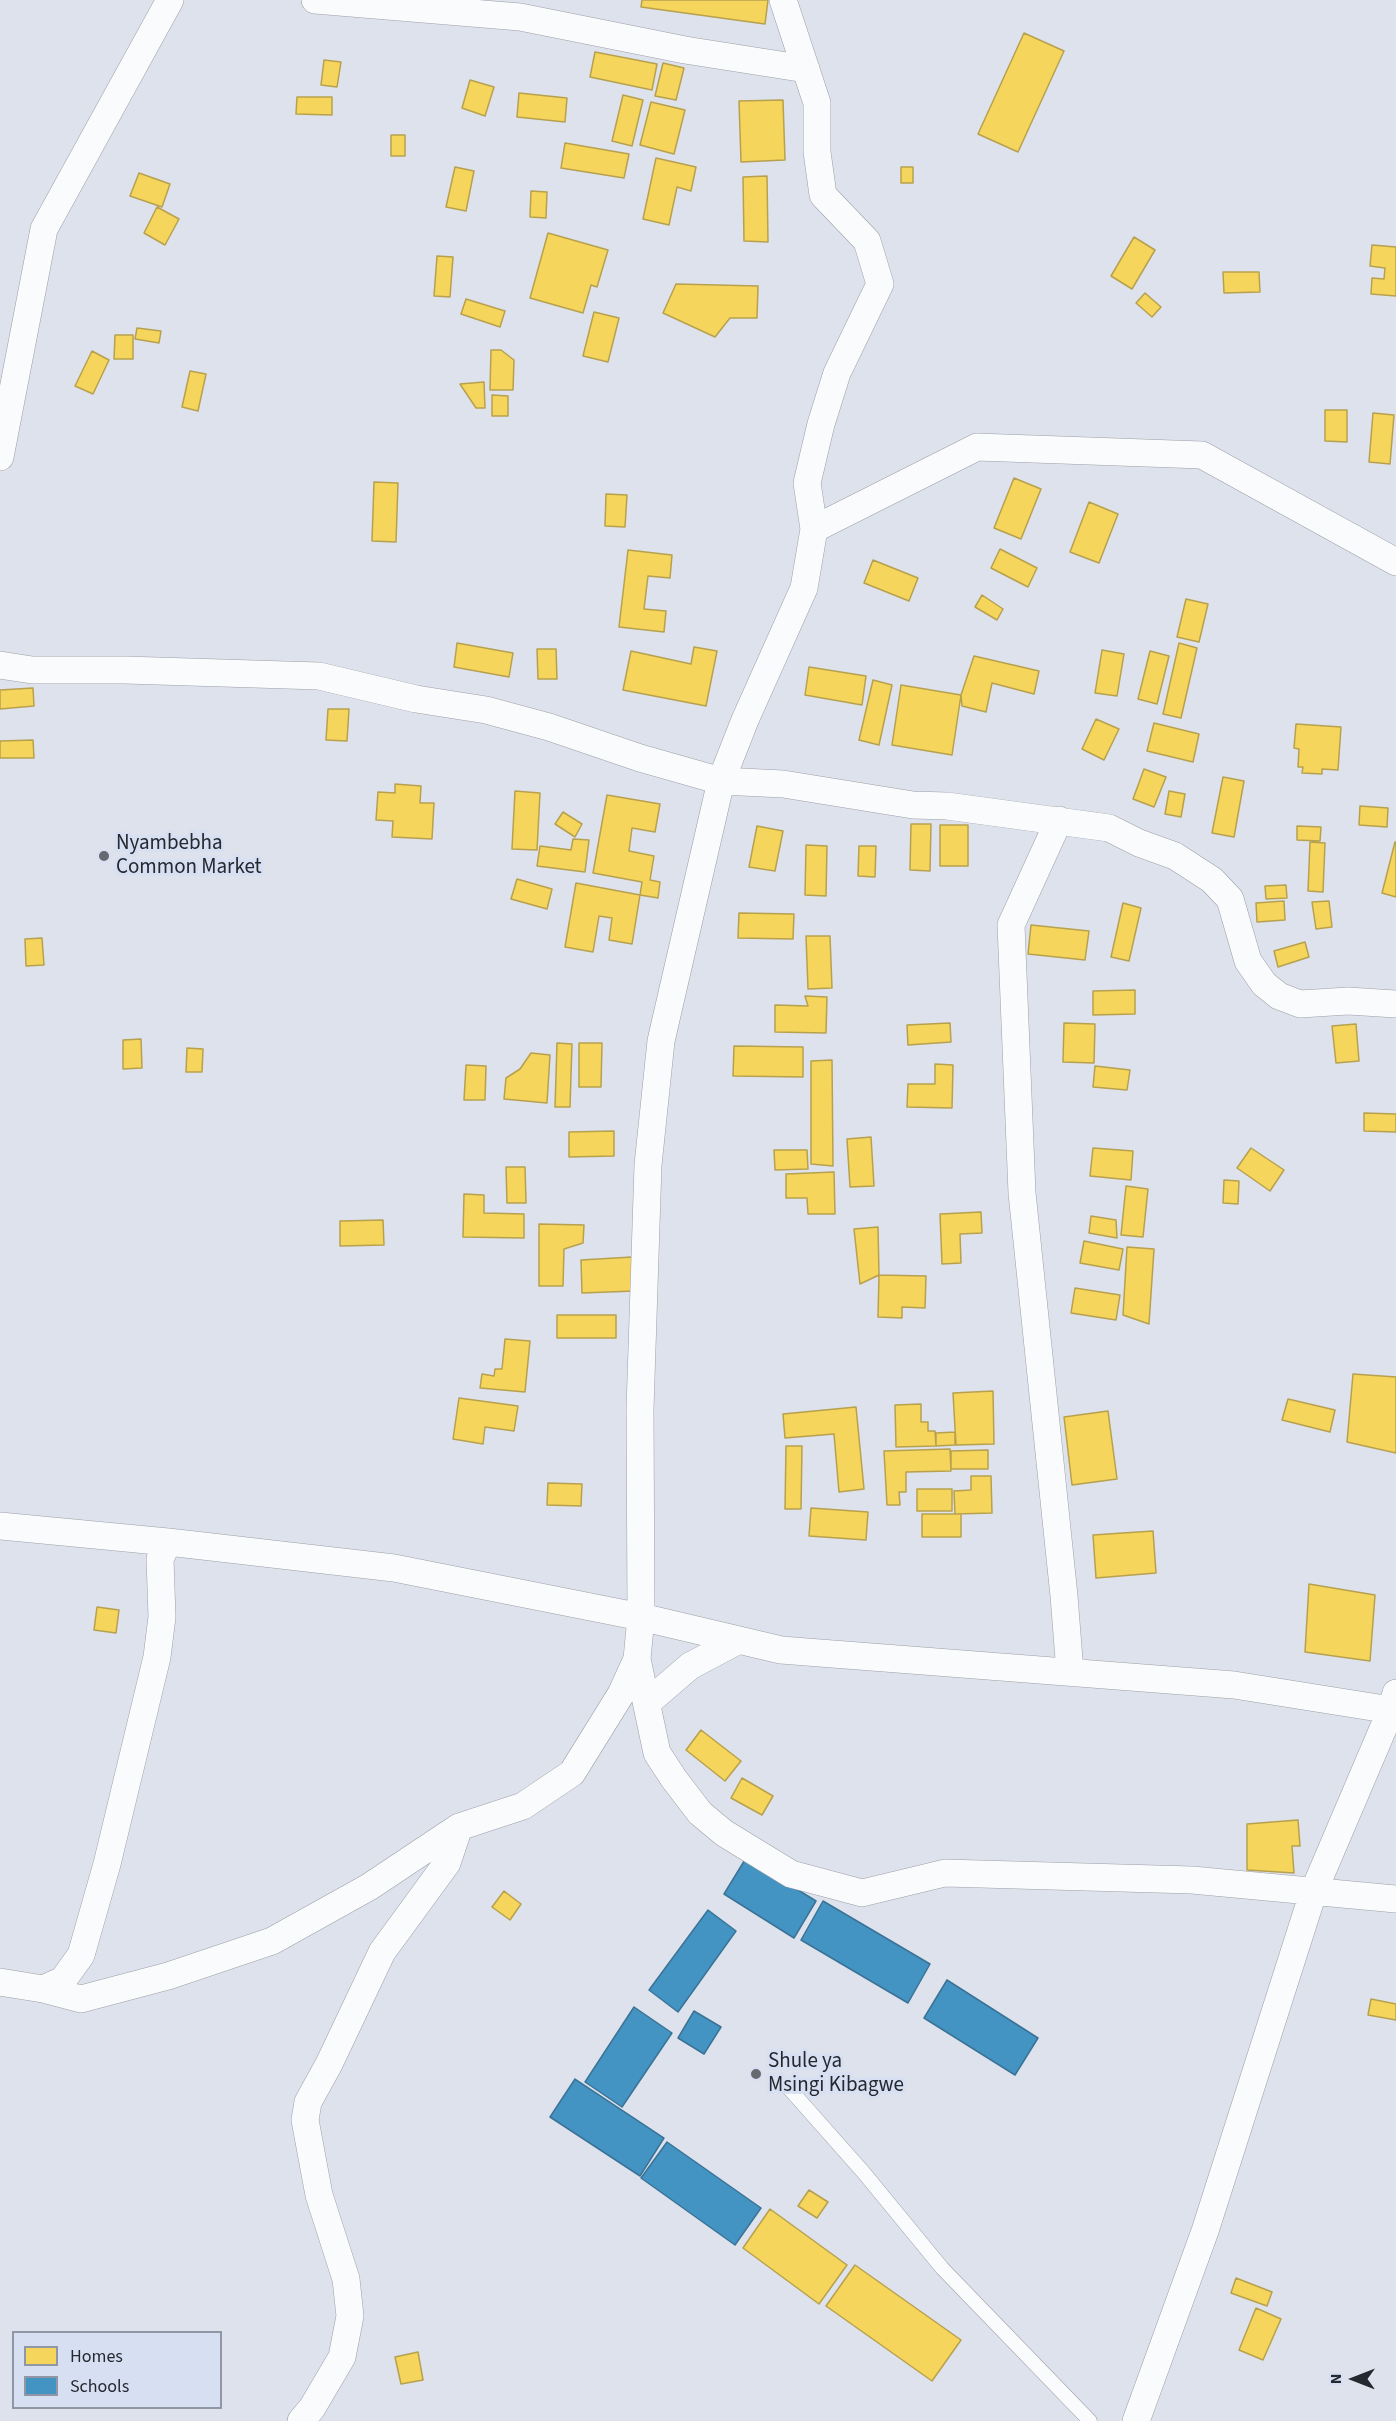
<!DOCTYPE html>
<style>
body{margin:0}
#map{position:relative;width:1396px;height:2421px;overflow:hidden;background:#dde2ec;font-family:"Source Sans 3",sans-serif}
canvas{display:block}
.legend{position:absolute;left:12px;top:2331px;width:210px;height:78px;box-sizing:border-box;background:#d7e0f2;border:2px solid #9096a4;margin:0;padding:8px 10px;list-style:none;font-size:18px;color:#25282e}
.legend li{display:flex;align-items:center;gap:12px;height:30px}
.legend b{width:30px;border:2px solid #9096a4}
.north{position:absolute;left:1324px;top:2349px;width:60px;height:60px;-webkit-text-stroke:4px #d7e0f2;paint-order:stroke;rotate:270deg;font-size:16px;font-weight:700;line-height:24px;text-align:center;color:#25282e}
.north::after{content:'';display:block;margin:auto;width:21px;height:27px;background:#25282e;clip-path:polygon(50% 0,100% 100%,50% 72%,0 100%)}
</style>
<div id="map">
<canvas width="1396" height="2421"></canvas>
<ul class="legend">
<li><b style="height:16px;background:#f6d55c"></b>Homes</li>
<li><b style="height:16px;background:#4393c3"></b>Schools</li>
</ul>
<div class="north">N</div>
</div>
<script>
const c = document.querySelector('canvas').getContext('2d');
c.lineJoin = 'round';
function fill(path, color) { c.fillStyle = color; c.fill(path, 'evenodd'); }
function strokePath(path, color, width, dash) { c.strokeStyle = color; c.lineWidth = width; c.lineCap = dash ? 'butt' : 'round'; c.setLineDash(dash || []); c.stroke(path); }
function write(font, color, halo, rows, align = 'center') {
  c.font = font + ' "Source Sans 3",sans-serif'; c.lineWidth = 6; c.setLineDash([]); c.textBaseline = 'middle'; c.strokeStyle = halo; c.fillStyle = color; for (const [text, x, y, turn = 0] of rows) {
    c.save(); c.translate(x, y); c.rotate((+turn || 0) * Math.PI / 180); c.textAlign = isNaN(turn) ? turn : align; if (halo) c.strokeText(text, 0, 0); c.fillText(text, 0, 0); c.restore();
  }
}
const homes = new Path2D(`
 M642,0H768L765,24L641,7Z
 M1024,33L1064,51L1018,152L978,134Z
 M595,52L657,64L652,90L590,77Z
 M324,60L341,62L337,87L321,85Z
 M663,63L684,68L676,100L655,96Z
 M470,80L494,87L485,116L462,108Z
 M519,93L567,98L565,122L517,117Z
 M623,95L643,100L632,146L612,141Z
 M297,97H332V115L296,114Z
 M783,100L785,160L741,162L739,101Z
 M651,102L685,110L674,154L640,145Z
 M391,135H405V156H391Z
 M565,143L629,154L624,178L561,168Z
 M656,158L696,167L691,191L677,187L669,225L643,219Z
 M455,167L474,171L466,211L446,207Z
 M901,167H913V183H901Z
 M139,173L170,184L162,207L130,196Z
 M767,176L768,242L744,241L743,177Z
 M531,191L547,192L546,218L530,217Z
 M157,207L179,219L165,245L144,233Z
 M548,233L608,250L597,287L591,285L583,313L530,298Z
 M1134,237L1155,250L1132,289L1111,276Z
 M1372,245L1396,247V296L1371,294L1372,278L1384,279L1385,268L1370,266Z
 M437,256L453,257L450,297L434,296Z
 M1223,272H1259L1260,292L1224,293Z
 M676,284L758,286L757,318H730L715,337L663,313Z
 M1145,293L1161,307L1152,317L1136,303Z
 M466,299L505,311L500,327L461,314Z
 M594,312L619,318L608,362L583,356Z
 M137,328L161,331L159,343L135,339Z
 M115,335H133V359H114Z
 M491,350H501L514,360L513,390H490Z
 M92,351L109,360L93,394L75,386Z
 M190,371L206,374L198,411L182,407Z
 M484,382L485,408H476L460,384Z
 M492,395L508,396V416H492Z
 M1325,410H1347V442L1325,441Z
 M1373,413L1394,415L1390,464L1369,462Z
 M1014,478L1041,489L1021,539L994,528Z
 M374,482L398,483L396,542L372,541Z
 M606,494L627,495L625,527L605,526Z
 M1089,502L1118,514L1099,563L1070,552Z
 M1000,549L1037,568L1028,587L991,568Z
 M628,550L672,555L670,578L648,576L644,609L666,611L664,632L619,627Z
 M873,560L918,578L909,601L864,583Z
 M982,595L1003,609L997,620L975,607Z
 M1186,599L1208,604L1199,642L1177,637Z
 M457,643L513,653L509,677L454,667Z
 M1179,643L1197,648L1181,718L1163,714Z
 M694,647L717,651L706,706L623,690L631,651L691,664Z
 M537,649H556L557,679H538Z
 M1102,650L1124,654L1117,696L1095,693Z
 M1150,651L1169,656L1157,704L1138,699Z
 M974,656L1039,671L1034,694L992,683L986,712L962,706L961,695Z
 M809,667L866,676L862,705L805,695Z
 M873,680L892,685L879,745L859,740Z
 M901,685L961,695L952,755L892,745Z
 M33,688L34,706L0,709V690Z
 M328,709H349L347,741L326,740Z
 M1096,719L1119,729L1104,760L1082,749Z
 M1154,723L1199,734L1193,762L1147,751Z
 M1296,724L1341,727L1338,770L1322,769V774L1302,773L1303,767H1298L1299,749L1294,748Z
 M33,740L34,758H0V741Z
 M1144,769L1166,777L1154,807L1133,799Z
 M1223,777L1244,781L1234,837L1212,833Z
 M395,784L421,786L420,803H434L432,839L392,837L393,821L376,820L378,792L395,793Z
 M515,791L540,793L537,850L512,849Z
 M1169,791L1185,794L1181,817L1165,814Z
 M607,795L660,804L655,832L632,828L629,851L654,856L650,880L660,882L658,898L640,895L642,882L593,873Z
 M1360,806L1388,808L1387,827L1359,825Z
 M563,812L582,824L575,837L555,824Z
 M911,824H931L930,871L910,870Z
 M940,825H968V866H940Z
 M757,826L783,831L775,871L749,867Z
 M1297,826L1321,827L1320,841L1297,840Z
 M573,839L589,840L585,872L537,866L540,846L571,850Z
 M1310,842L1325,843L1323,892L1308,891Z
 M1395,842H1396V897L1382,893Z
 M806,845L827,846L826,896L805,895Z
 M859,846H876L875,877L858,876Z
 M517,879L552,889L547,909L511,899Z
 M576,883L640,895L632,944L609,940L612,918L599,916L593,952L565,947Z
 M1286,885L1287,898L1266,899L1265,886Z
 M1284,901L1285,920L1257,922L1256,903Z
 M1329,901L1332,927L1316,929L1312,902Z
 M1123,903L1141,908L1129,961L1111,957Z
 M739,913L794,914L793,939L738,938Z
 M1031,925L1089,931L1085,960L1028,954Z
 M806,936H830L832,988L808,989Z
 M42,938L44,965L26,966L25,939Z
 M1305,942L1309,957L1278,967L1274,951Z
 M1135,990V1014L1093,1015V991Z
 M805,996L827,997L826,1033L775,1032V1005L808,1006Z
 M950,1023L951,1042L908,1045L907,1025Z
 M1064,1023L1095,1024L1094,1063L1063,1062Z
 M1356,1024L1359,1061L1336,1063L1332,1026Z
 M141,1039L142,1068L123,1069V1040Z
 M557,1043L572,1044L570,1107H555Z
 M579,1043H602L601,1087H579Z
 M734,1046L803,1047V1077L733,1076Z
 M187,1048L203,1049L202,1072H186Z
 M531,1053L550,1055L547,1103L504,1099L506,1078L520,1069Z
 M832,1060L833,1166L811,1164V1061Z
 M935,1064L953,1065L952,1108L907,1107L908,1084H935Z
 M466,1065L486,1066L485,1100H464Z
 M1095,1066L1130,1070L1127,1090L1093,1087Z
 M1364,1113L1396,1114V1132L1364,1131Z
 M614,1131V1156L569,1157V1132Z
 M871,1137L874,1186L850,1187L847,1139Z
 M1093,1148L1133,1151L1131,1180L1090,1176Z
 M1251,1148L1284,1170L1270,1191L1237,1168Z
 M774,1150H807L808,1169L775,1170Z
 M506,1167H525L526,1203H507Z
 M834,1172L835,1214H808L807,1198H786V1174Z
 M1224,1180L1239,1181L1238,1204L1223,1203Z
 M1126,1186L1148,1189L1143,1237L1121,1235Z
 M464,1194L484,1195V1213L524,1214V1238L463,1237Z
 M981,1212L982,1233L960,1234L961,1263L942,1264L940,1214Z
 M1091,1216L1116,1220L1117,1238L1089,1233Z
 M383,1220L384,1245L340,1246V1221Z
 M539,1224L584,1225L583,1243L564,1249L563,1286H539Z
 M878,1227L879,1275L860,1284L854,1229Z
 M1084,1241L1123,1249L1119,1270L1080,1263Z
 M1127,1247L1154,1249L1149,1324L1123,1315Z
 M632,1257L634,1291L582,1293L581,1260Z
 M879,1275L926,1276L925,1308L902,1307V1318L878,1317Z
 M1075,1288L1120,1295L1116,1320L1071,1313Z
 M557,1315H616V1338H557Z
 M505,1339L530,1341L525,1392L480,1388L482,1374L494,1376L495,1369H502Z
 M1353,1374L1396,1377V1453L1347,1442Z
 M993,1391L994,1444L956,1445L953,1393Z
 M459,1398L518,1406L514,1431L485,1427L483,1444L453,1439Z
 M1288,1399L1335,1410L1330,1432L1282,1420Z
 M921,1404V1422H928V1431H935L936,1446L896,1447L895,1405Z
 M856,1407L864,1489L839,1492L834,1434L785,1438L783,1414Z
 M1108,1411L1117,1479L1072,1485L1064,1417Z
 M955,1432V1445L936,1446V1433Z
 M786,1446H802L801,1509H785Z
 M950,1449L951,1471L906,1472V1492H899L900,1505H887L884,1451Z
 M988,1450V1469H951V1451Z
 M971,1476H991L992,1513L955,1514L954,1491L971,1490Z
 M548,1483L582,1484L581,1506L547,1505Z
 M917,1489H952V1511H917Z
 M811,1508L868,1512L866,1540L809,1536Z
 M922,1514H961V1537H922Z
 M1153,1531L1156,1573L1096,1578L1093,1535Z
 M1309,1584L1375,1595L1370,1661L1305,1652Z
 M97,1607L119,1610L116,1633L94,1630Z
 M701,1730L741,1761L725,1781L686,1750Z
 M742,1778L773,1796L762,1815L731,1798Z
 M1298,1820L1300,1846H1292L1294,1873L1247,1870V1824Z
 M504,1891L521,1904L510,1920L492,1907Z
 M1371,1999L1396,2004V2020L1368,2015Z
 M809,2190L828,2202L817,2218L798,2206Z
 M770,2209L847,2265L819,2304L743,2248Z
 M855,2265L961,2340L932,2381L826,2306Z
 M1236,2278L1272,2292L1267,2306L1231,2293Z
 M1256,2308L1281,2319L1263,2360L1239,2350Z
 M418,2352L423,2380L401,2384L395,2357Z`);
fill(homes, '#f6d55c');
strokePath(homes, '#b7a14e', 1.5);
const schools = new Path2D(`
 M746,1858L816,1901L794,1938L724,1894Z
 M823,1901L930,1964L908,2003L801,1940Z
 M708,1910L736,1931L678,2012L649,1990Z
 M947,1980L1038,2038L1015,2075L924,2018Z
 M634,2007L672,2033L622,2107L585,2082Z
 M694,2011L721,2027L704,2054L678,2038Z
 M575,2079L664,2138L640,2176L550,2117Z
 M667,2142L761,2208L735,2245L641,2178Z`);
fill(schools, '#4393c3');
strokePath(schools, '#3a7396', 1.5);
const service = new Path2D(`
 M787,2086L864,2173L942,2268L1090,2421`);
const minor = new Path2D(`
 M315,0L520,17L685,50L806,69
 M0,457L44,229L170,0
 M814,529L977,447L1202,455L1396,562
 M0,665L32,670H125L319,676L416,699L486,710L549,727L640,758L721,781L783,784L913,805L947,806L1109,828L1139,843L1175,856L1212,880L1230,899L1248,961L1264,984L1279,996L1300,1004L1348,1001L1396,1004
 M1059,820L1011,925L1022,1193L1064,1596L1070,1672
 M0,1526L168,1542
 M637,1659L657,1753L674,1779L700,1813L724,1833L791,1874L862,1893L945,1873L1192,1880L1396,1899
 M647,1703L690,1666L739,1640
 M0,1982L43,1989L81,1999L168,1976L272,1941L369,1887L459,1827L523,1806L572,1773L621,1694L637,1659L641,1617L640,1409L648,1165L661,1041L721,781L745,720L804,588L814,529L807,483L821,424L837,373L880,284L867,241L823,195L817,152V103L783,0
 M43,1989L63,1980L81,1955L107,1864L157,1657L162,1617L160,1559L168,1542L394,1568L641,1617L781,1650L1234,1685L1391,1710L1396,1693
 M301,2421L312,2408L342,2357L350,2316L346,2279L319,2195L305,2120L308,2102L329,2064L382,1952L447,1863L459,1827
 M1136,2421L1205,2231L1313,1893L1391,1710`);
strokePath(service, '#9c9fa7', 15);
strokePath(minor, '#9c9fa7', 28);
strokePath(service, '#fafbfc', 14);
strokePath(minor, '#fafbfc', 27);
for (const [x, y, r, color] of [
 [104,856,6,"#656970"],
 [756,2074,6,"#656970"]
]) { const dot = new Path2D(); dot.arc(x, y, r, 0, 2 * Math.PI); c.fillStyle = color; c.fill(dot); strokePath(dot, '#d7e0f2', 2); }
write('21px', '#25282e', '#d7e0f2', [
 ["Nyambebha",116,844],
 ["Common Market",116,868],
 ["Shule ya",768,2062],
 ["Msingi Kibagwe",768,2086]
], 'left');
</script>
